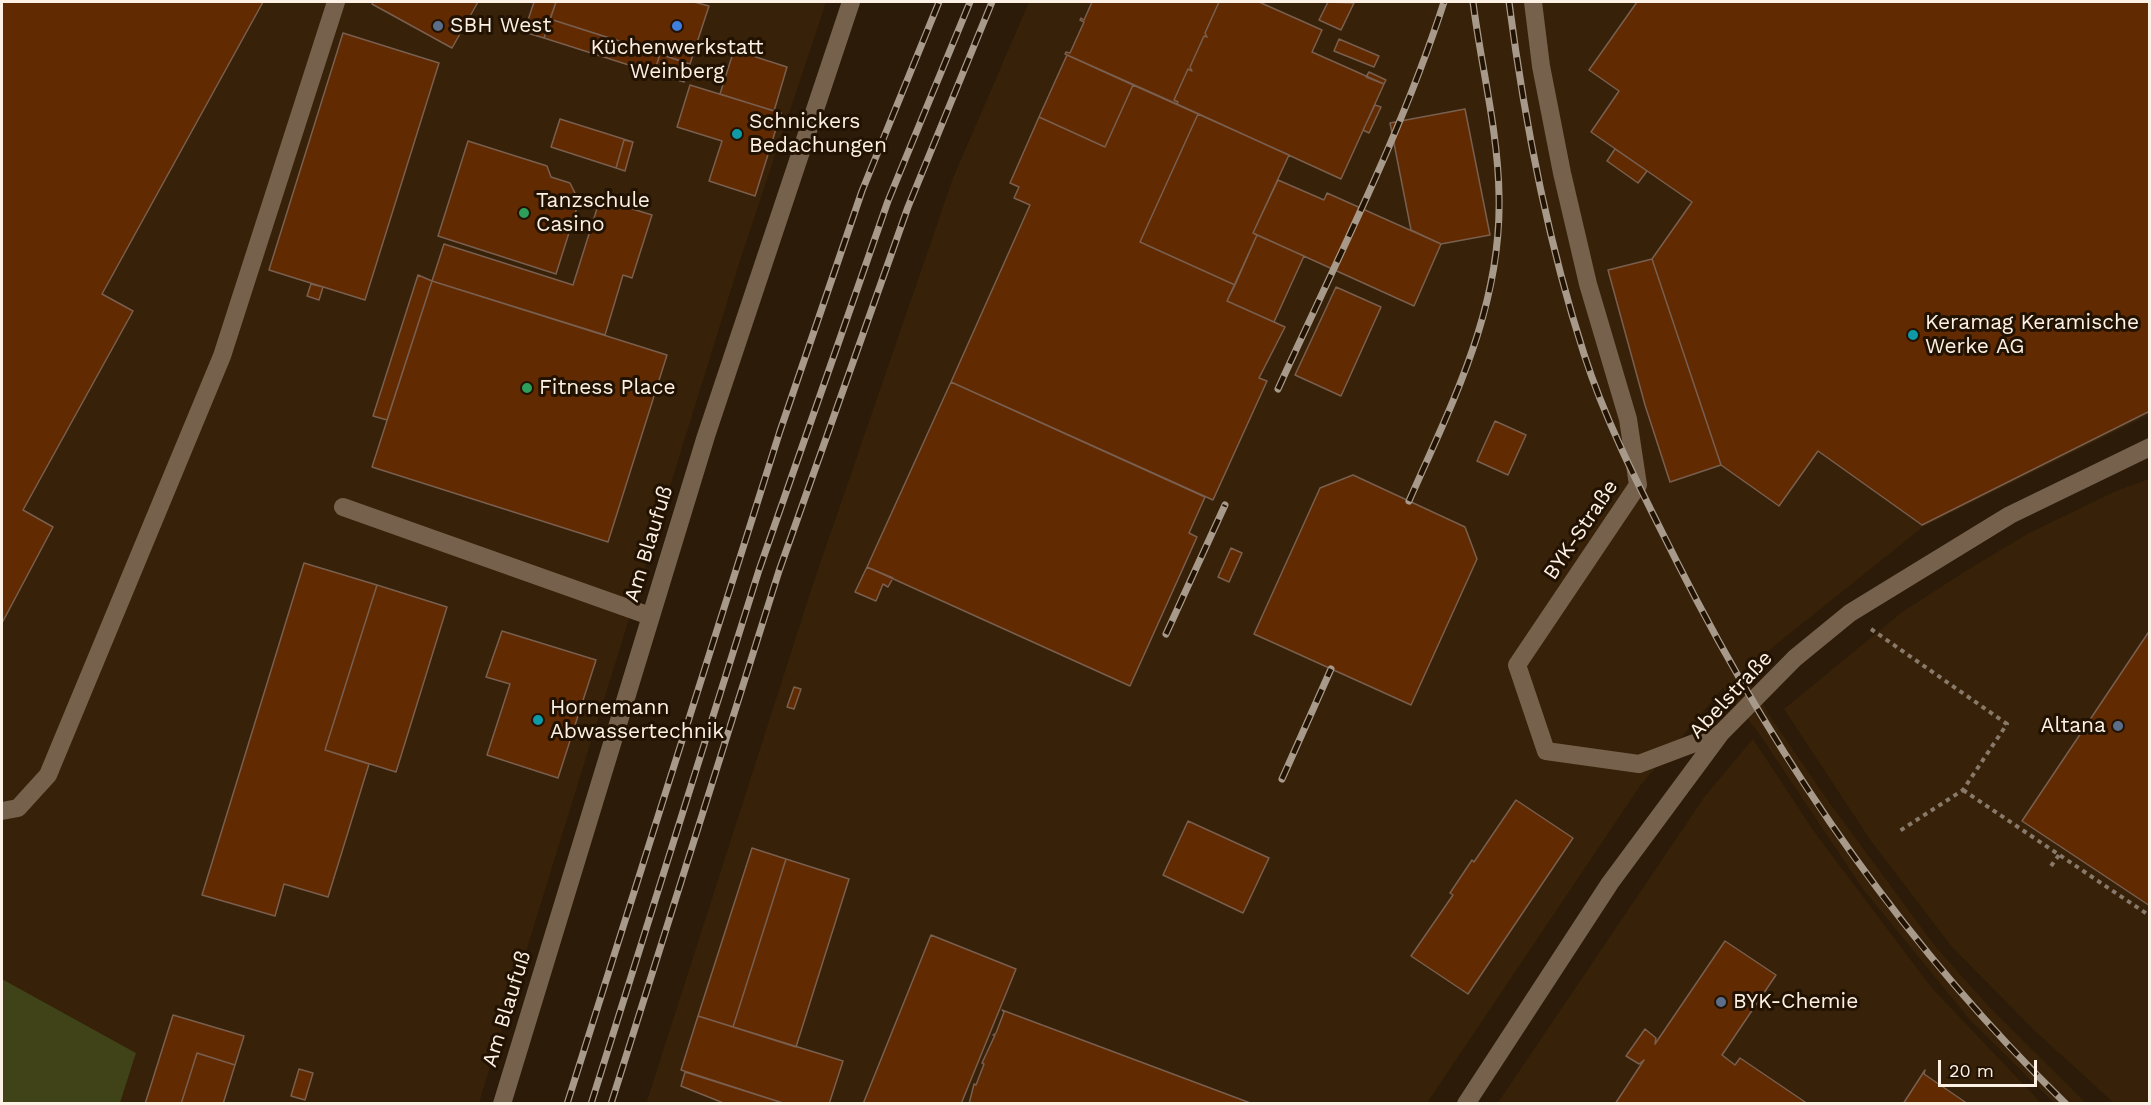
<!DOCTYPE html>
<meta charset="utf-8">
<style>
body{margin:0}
#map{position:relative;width:2151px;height:1105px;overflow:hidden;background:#2c1b08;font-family:"Work Sans",sans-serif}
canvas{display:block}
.frame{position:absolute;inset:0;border:3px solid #fdf1e6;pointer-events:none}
.scale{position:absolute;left:1938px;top:1060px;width:99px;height:27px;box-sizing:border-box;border:3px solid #fdf1e6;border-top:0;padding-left:8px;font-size:18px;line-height:21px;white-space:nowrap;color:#fdf1e6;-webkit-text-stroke:4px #221202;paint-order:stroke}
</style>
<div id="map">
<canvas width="2151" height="1105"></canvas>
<div class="frame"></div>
<div class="scale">20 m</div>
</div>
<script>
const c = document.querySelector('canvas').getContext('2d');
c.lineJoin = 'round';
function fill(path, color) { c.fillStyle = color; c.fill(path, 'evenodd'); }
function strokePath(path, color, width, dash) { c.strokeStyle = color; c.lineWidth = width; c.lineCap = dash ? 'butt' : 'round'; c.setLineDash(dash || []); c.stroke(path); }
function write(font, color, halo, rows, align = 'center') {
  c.font = font + ' "Work Sans",sans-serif'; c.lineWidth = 6; c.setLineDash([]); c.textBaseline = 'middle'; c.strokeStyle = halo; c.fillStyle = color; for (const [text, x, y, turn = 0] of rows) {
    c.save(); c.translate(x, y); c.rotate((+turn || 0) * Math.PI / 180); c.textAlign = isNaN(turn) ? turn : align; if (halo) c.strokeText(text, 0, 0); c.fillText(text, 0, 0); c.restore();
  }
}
fill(new Path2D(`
 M2,2H826L743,251L479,1103H120L136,1053L2,979Z
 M1029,2H2149V415L1923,527L1743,671L1771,718L1831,805L1935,946L1991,1009L2086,1103H2054L1970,1020L1863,889L1758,732L1723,688L1640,786L1427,1103L646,1104L813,584L953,178Z
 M2149,479V1103H2114L2036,1032L1952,947L1871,841L1784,709L1901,613L1964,572L2029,533L2116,491Z
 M1753,739L1815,833L1931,987L2041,1103L1497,1104L1705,796Z`), '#372108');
fill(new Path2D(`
 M2,979L136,1053L120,1103H2Z`), '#3f4317');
const building = new Path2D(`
 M2,2H263L102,294L133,311L23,510L53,527L2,623Z
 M373,2H478L452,48L372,4Z
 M534,2H556L544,38L524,32Z
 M556,2H694L709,6L690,64L550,19Z
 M1092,2H1223H1219L1205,33L1207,37L1204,36L1190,67L1192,71L1188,69L1174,100L1178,102L1177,104L1065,54L1066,52L1070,53L1084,22L1080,20L1081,18L1084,20Z
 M1219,2H1259L1322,30L1312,52L1384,84L1341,179L1177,104L1178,102L1174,100L1188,69L1192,71L1190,67L1204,36L1207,37L1205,33Z
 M1328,2L1354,3L1341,30L1319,20Z
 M1637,2H2150V411L1922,525L1818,451L1779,506L1721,465L1652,259L1692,202L1591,132L1619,91L1589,70Z
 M550,19L660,54L654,73L544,38Z
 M343,33L439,63L365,300L269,270Z
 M1339,39L1379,56L1374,67L1334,51Z
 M734,50L787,67L774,111L720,94Z
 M660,54L690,64L684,82L654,73Z
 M1067,55L1133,85L1105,147L1039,117Z
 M1369,72L1386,80L1384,84L1366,77Z
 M690,85L781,113L755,196L709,181L722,141L677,127Z
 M1133,85L1198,114L1140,242L1235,285L1227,301L1285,327L1259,378L1267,381L1213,500L951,382L1030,205L1014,198L1019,187L1010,183L1039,117L1105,147Z
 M1375,105L1381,107L1369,133L1363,130Z
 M1465,109L1490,235L1441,244L1411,230L1390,123Z
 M1198,114L1289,155L1253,233L1257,235L1235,285L1140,242Z
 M560,119L633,142L624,140L616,168L551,147Z
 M624,140L633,142L625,171L616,168Z
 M468,141L547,166L551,177L570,183L579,201L556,274L438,236Z
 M1615,149L1647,171L1638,183L1607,161Z
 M1278,180L1324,200L1327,193L1441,244L1414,306L1253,233Z
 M600,199L652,215L632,278L623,275L605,335L432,281L444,244L573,285Z
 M1257,235L1304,256L1274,322L1227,301Z
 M1652,259L1721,465L1670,482L1645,405L1608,270Z
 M418,275L432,281L387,420L373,416Z
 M432,281L667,355L608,542L372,467Z
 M311,284L323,287L319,300L307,296Z
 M1336,287L1381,307L1341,396L1295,375Z
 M951,382L1205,497L1189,533L1197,537L1130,686L867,567Z
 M1495,421L1526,435L1508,475L1477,461Z
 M1353,475L1465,527L1477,559L1411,705L1254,634L1320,488Z
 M1231,548L1242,553L1229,582L1218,577Z
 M304,563L377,585L325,750L369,764L328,897L284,884L275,916L202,895Z
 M867,567L893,578L888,587L883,584L876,601L855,592Z
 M377,585L447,607L396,772L325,750Z
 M2150,630V906L2022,821Z
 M502,631L596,660L558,778L487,755L510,684L486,677Z
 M794,687L801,689L794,709L787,707Z
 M1516,800L1573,838L1468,994L1411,956L1453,895L1450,893L1472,860L1474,862Z
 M1188,821L1269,858L1243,913L1163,875Z
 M752,848L786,859L733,1027L698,1016Z
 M786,859L849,879L796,1047L733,1027Z
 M931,935L1016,969L961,1104H863Z
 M1725,941L1776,975L1722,1055L1735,1065L1740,1058L1808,1104H1615L1644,1060L1639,1064L1626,1056L1645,1029L1656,1038L1655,1044Z
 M1002,1010L1253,1104H969L974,1084L976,1085L984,1064L982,1063L995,1035H993L996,1033L1004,1012Z
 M173,1015L244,1036L235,1065L197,1053L181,1104H145Z
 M698,1016L843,1061L829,1104H786L681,1070Z
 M197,1053L235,1065L223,1104H181Z
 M299,1069L313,1073L305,1100L291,1096Z
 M1925,1070L1924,1074L1968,1104H1903Z
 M685,1072L786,1104H726L681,1086Z`);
fill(building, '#622a00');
strokePath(building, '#785f50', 1.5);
strokePath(new Path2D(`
 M1871,629L2007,724L1963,790L1898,832
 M1963,790L2150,916
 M2051,866L2059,855`), '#88796a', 4, [4.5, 4.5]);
strokePath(new Path2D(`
 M343,507L650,616
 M2,811L18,808L48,775L222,356L336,2`), '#76614d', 18);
strokePath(new Path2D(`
 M1533,2L1541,66L1562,173L1588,284L1628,419L1638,485L1517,665L1546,751L1639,764L1721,733
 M502,1104L706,436L851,2
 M1466,1104L1610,883L1721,733L1795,658L1850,613L2010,515L2150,447`), '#76614d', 18);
const rail = new Path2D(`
 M1509,2C1524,118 1548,242 1584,354C1607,426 1643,494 1677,562C1778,763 1904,946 2066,1104
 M1278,389C1336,261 1401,135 1444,2
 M1409,501C1453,401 1502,307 1499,195C1498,130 1481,66 1473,2
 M1166,634L1225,505
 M1282,779L1331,669
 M567,1104L780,431L862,191L939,2
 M591,1104L759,570L888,201L970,2
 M611,1104L779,571L908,207L992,2`);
strokePath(rail, '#a89a8b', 7);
strokePath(rail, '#221202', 4.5, [14]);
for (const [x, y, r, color] of [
 [438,26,6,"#5c6f8a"],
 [677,26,6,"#3f7fe0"],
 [737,134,6,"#0f9aa8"],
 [524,213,6,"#2e9e5b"],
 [1913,335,6,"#0f9aa8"],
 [527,388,6,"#2e9e5b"],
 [538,720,6,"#0f9aa8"],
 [2118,726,6,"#5c6f8a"],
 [1721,1002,6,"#5c6f8a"]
]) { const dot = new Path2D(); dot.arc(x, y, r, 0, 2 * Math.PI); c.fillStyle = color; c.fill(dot); strokePath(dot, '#221202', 2); }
write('21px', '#fdf1e6', '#221202', [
 ["SBH West",450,26],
 ["Küchenwerkstatt",677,48,"center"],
 ["Weinberg",677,72,"center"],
 ["Schnickers",749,122],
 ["Bedachungen",749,146],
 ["Tanzschule",536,201],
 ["Casino",536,225],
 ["Keramag Keramische",1925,323],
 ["Werke AG",1925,347],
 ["Fitness Place",539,388],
 ["Hornemann",550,708],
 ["Abwassertechnik",550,732],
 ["Altana",2106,726,"right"],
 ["BYK-Chemie",1733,1002]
], 'left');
write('21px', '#fdf1e6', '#221202', [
 ["BYK-Straße",1581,530,-56],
 ["Am Blaufuß",649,544,-73],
 ["Abelstraße",1731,695,-47],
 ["Am Blaufuß",507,1009,-73]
]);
</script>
